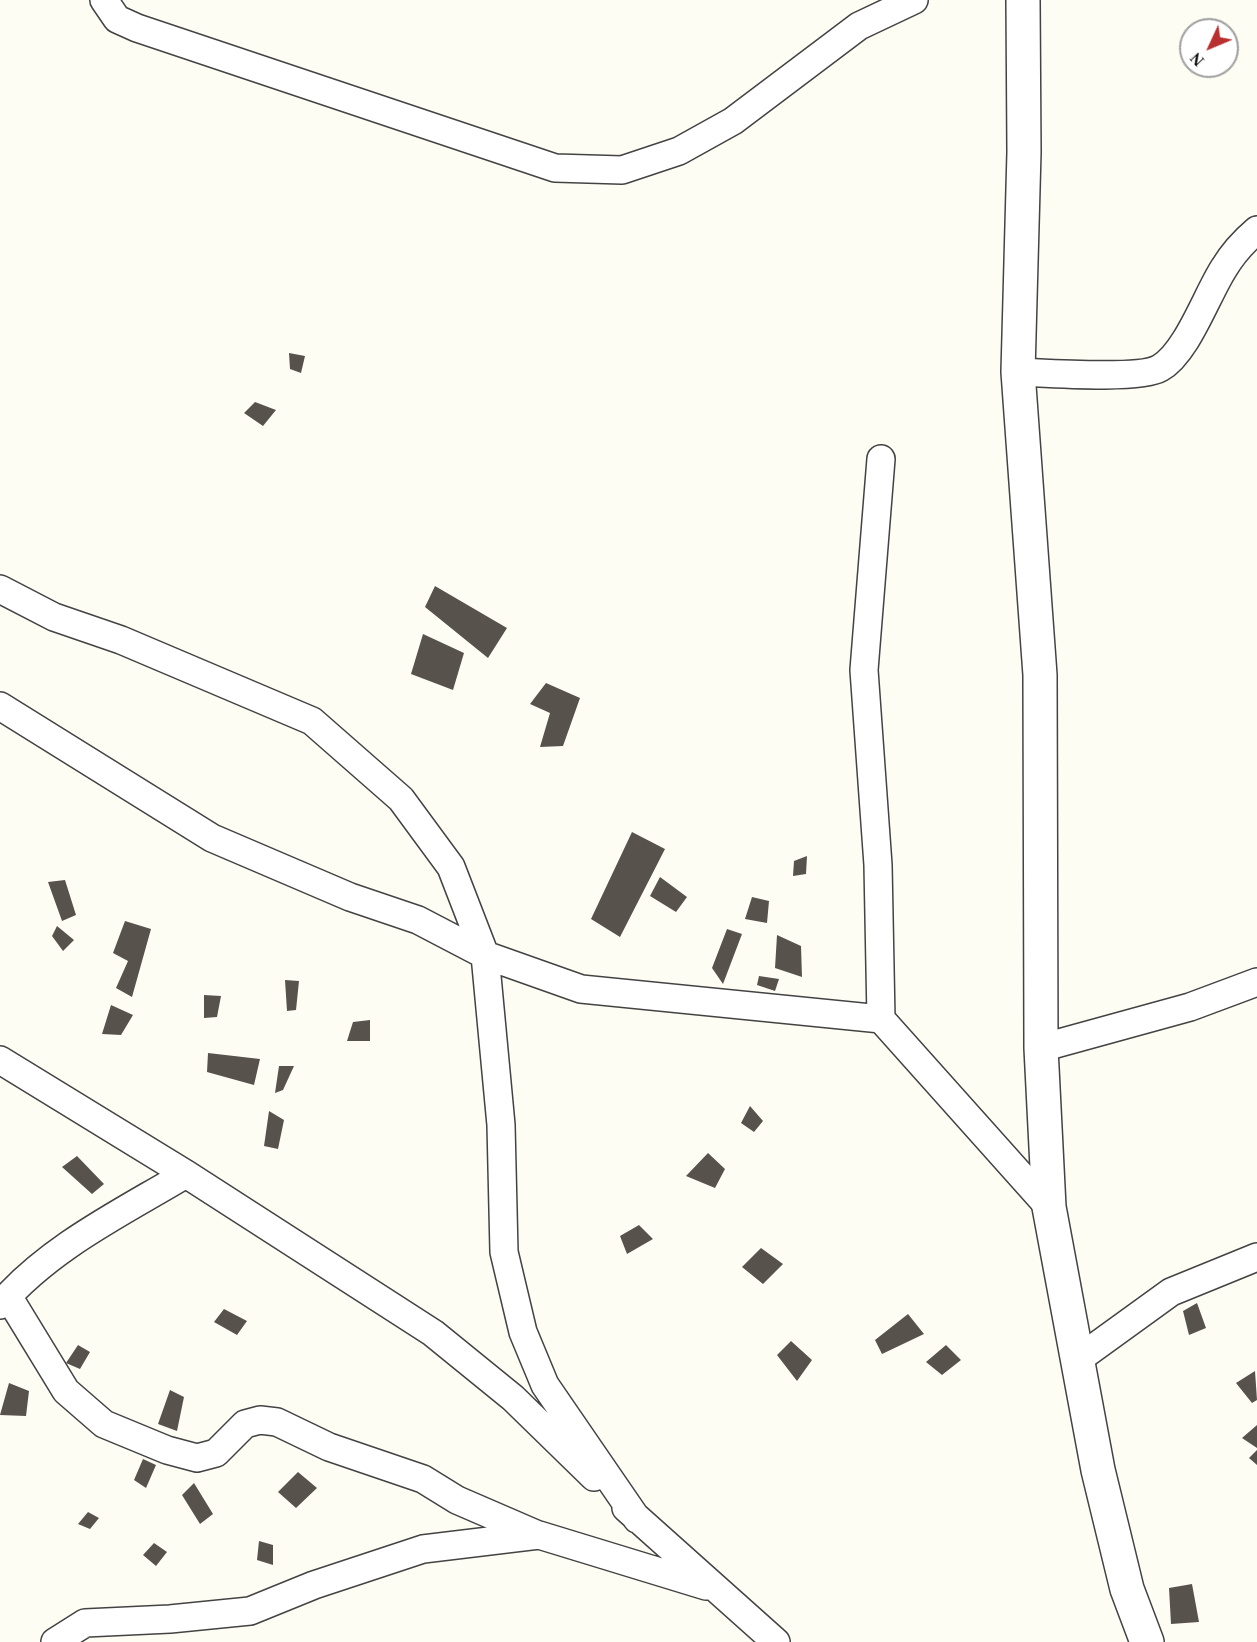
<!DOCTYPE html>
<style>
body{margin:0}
#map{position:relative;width:1257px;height:1642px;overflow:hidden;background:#fefdf4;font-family:"Times New Roman",serif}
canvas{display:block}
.north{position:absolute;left:1179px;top:18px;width:60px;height:60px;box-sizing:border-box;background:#fff;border:2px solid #9f9f9f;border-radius:50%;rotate:226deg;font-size:16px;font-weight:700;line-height:24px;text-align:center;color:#101010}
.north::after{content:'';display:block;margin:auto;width:21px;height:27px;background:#b92f2f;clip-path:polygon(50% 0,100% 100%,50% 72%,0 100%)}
</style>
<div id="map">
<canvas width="1257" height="1642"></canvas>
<div class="north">N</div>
</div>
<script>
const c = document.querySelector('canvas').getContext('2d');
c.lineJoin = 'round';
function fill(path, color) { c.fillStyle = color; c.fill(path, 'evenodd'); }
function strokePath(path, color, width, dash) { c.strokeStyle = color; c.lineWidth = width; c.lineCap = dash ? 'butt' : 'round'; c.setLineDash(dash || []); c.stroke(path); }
fill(new Path2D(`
 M289,353L305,356L301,373L290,369Z
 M255,402L276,410L263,426L244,413Z
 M435,586L507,628L488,658L425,607Z
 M423,634L464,653L453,690L411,674Z
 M546,683L580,698L563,746L540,747L550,713L530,704Z
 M632,832L665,849L620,937L591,919Z
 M807,856L806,874L793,876L794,861Z
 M660,877L687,897L676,912L650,896Z
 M65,880L76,915L62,921L48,882Z
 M752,897L769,901L767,923L745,919Z
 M125,921L151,929L132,997L116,988L128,961L113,953Z
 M57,926L74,940L63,951L52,936Z
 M727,929L742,934L723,984L712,968Z
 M777,935L801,946L802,977L775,968Z
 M759,976L779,979L775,991L757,985Z
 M285,980L299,981L296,1010L287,1011Z
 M204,995L221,996L217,1017L204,1018Z
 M111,1005L133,1015L121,1035L102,1034Z
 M370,1020V1041H347L353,1022Z
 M208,1053L260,1059L254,1085L207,1072Z
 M279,1066H294L283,1090L275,1093Z
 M750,1106L763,1121L754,1132L741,1123Z
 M269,1111L284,1120L278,1149L264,1146Z
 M708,1153L725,1169L715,1188L686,1176Z
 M77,1156L104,1184L92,1194L62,1167Z
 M639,1225L653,1239L627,1254L620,1236Z
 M761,1248L783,1264L763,1284L742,1267Z
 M1197,1303L1206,1328L1189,1335L1183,1311Z
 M224,1309L247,1321L237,1335L214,1322Z
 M908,1314L924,1334L882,1354L875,1340Z
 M791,1341L812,1360L797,1381L777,1355Z
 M78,1345L90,1352L80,1369L66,1363Z
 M946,1345L961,1360L942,1375L926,1362Z
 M1255,1371L1257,1400L1252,1403L1236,1383Z
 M9,1383L29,1391L26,1416L0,1415Z
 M170,1390L184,1397L177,1431L158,1424Z
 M1257,1425V1448L1242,1438Z
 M1257,1450V1465L1249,1458Z
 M143,1459L156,1465L146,1488L134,1480Z
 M298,1472L317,1488L296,1508L278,1492Z
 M194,1483L213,1514L200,1524L182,1495Z
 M88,1512L99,1518L90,1529L78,1524Z
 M259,1541L273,1545V1565L257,1560Z
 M154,1543L167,1552L156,1566L143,1555Z
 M1192,1584L1199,1622L1171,1624L1169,1588Z`), '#58524d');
const minor = new Path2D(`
 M104,0L117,19L137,28L555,168L622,170L679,151L733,121L859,26L914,0
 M1018,372C1046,373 1140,380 1160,368C1187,353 1207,294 1224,268C1233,253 1244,241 1257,230
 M881,459L864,670L878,865L881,1019
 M0,589L54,617L121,640L312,721L401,799L451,867L485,955L501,1125L504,1252L523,1332L545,1385L637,1519
 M0,706L212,838L350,897L418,920L485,955L581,989L881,1019L1049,1207
 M1041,1048L1190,1007L1257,982
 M0,1060L186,1174L433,1333L513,1398L594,1477
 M8,1296L66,1391L104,1424L167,1450L197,1458L216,1453L245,1424L260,1420L277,1422L329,1447L423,1479L457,1500L538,1535
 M0,1305C50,1247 121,1213 186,1174
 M1077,1360L1171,1292L1257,1257
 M626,1508L776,1642
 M55,1642L85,1623L170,1619L250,1611L314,1585L423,1549L539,1535L706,1586`);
const tertiary = new Path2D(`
 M1023,0L1024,152L1018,372L1040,675L1041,1048L1049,1207L1098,1470L1127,1589L1147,1642`);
strokePath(minor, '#434343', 30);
strokePath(tertiary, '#434343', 36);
strokePath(minor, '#fff', 27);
strokePath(tertiary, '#fff', 33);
</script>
